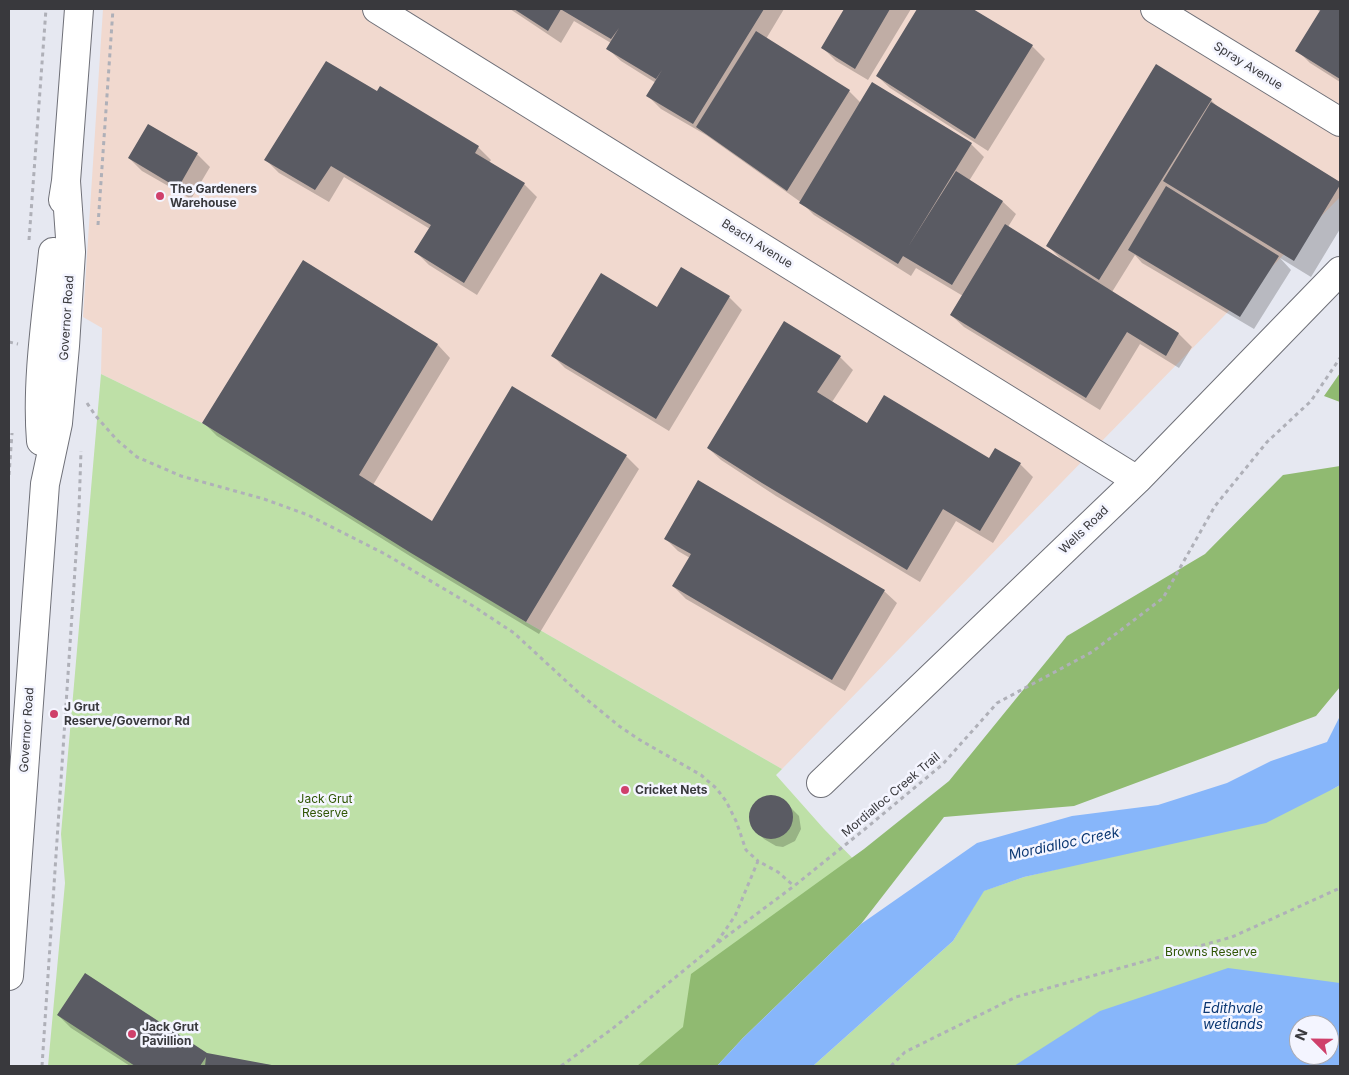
<!DOCTYPE html>
<style>
body{margin:0}
#map{position:relative;width:1349px;height:1075px;overflow:hidden;background:#e6e8f1;font-family:Inter,sans-serif}
canvas{display:block}
.frame{position:absolute;inset:0;border:10px solid #39393d;pointer-events:none}
.north{position:absolute;left:1289px;top:1015px;width:50px;height:50px;box-sizing:border-box;background:#f4f5ff;border:1px solid #a9aab1;border-radius:50%;rotate:293deg;font-size:14px;font-weight:700;line-height:20px;text-align:center;color:#39393d}
.north::after{content:'';display:block;margin:auto;width:18px;height:22px;background:#cf406b;clip-path:polygon(50% 0,100% 100%,50% 72%,0 100%)}
</style>
<div id="map">
<canvas width="1349" height="1075"></canvas>
<div class="frame"></div>
<div class="north">N</div>
</div>
<script>
const c = document.querySelector('canvas').getContext('2d');
c.lineJoin = 'round';
function fill(path, color) { c.fillStyle = color; c.fill(path, 'evenodd'); }
function strokePath(path, color, width, dash) { c.strokeStyle = color; c.lineWidth = width; c.lineCap = dash ? 'butt' : 'round'; c.setLineDash(dash || []); c.stroke(path); }
function write(font, color, halo, rows, align = 'center') {
  c.font = font + ' Inter,sans-serif'; c.lineWidth = 5; c.setLineDash([]); c.textBaseline = 'middle'; c.strokeStyle = halo; c.fillStyle = color; for (const [text, x, y, turn = 0] of rows) {
    c.save(); c.translate(x, y); c.rotate((+turn || 0) * Math.PI / 180); c.textAlign = isNaN(turn) ? turn : align; if (halo) c.strokeText(text, 0, 0); c.fillText(text, 0, 0); c.restore();
  }
}
fill(new Path2D(`
 M103,9H1340V197L782,769L526,622L202,423L101,374L102,328L83,317Z`), '#f1d9cf');
fill(new Path2D(`
 M101,374L202,423L526,622L782,769L776,775L824,829L867,873L681,1066H48L65,883L61,834Z
 M1340,785V1066H813L953,941L983,891L1024,877L1128,852L1333,789ZM1299,1025H1329V1055H1299Z`), '#bee0a7');
fill(new Path2D(`
 M1340,373V402L1324,396Z
 M1340,466V687L1316,716L1074,806L944,817L861,924L743,1038L717,1066H637L683,1027L691,974L864,849L949,781L1067,636L1205,554L1283,475Z`), '#90ba71');
fill(new Path2D(`
 M1340,716V785L1333,789L1266,823L1024,877L984,891L953,941L813,1066H717L743,1038L861,924L977,843L1072,816L1158,805L1227,783L1271,761L1327,742Z
 M1228,968L1340,983V1066H1014L1100,1011ZM1299,1025H1329V1055H1299Z`), '#87b6fa');
fill(new Path2D(`
 M510,9H784L766,39L849,91L861,103L971,144L984,157L969,181L1003,202L1016,214L1008,227L1062,260L1048,246L1211,100L1222,111L1340,184V229L1311,277L1280,258L1291,270L1254,329L1142,263L1135,255L1112,292L1179,334L1192,347L1179,368L1140,344L1100,410L964,327L951,315L963,296L916,268L911,276L814,215L802,203L706,135L661,109L648,96L656,83L621,61L608,49L611,43L574,21L561,43Z
 M846,9H911L868,80L836,61L823,48Z
 M919,9H970L1032,46L1045,59L988,151L890,88L877,76Z
 M1316,9H1340V82L1310,63L1297,50L1321,12Z
 M377,93L478,147L491,160L489,163L524,184L537,197L477,295L429,265L416,252L430,229L344,177L329,202L279,173L266,160Z
 M197,154L210,167L191,199L142,171L129,158Z
 M303,262L438,345L450,358L373,485L432,523L626,456L639,469L539,634L426,566L217,436L204,423Z
 M682,268L729,297L742,310L669,431L565,368L552,355L657,309Z
 M840,357L853,370L832,402L868,424L990,459L1020,464L1033,477L993,543L956,521L920,582L776,496L721,460L708,448Z
 M665,538L884,591L897,603L845,691L686,599L673,586L690,558L678,551Z
 M774,796L780,797L799,816L801,829L795,841L783,847L776,846L764,839L756,830L751,817L755,804L760,799Z
 M58,1015L207,1055L276,1066H130L71,1028Z`), '#0003');
fill(new Path2D(`
 M514,9H561L548,31Z
 M563,9H764L693,124L646,96L662,70L656,79L606,49L619,28L611,39L562,10Z
 M844,9H890L855,69L821,48Z
 M917,9H973L1033,45L975,139L876,76Z
 M1321,9H1340V79L1295,51Z
 M756,31L850,90L787,191L696,127Z
 M326,61L377,91L380,86L479,146L475,153L525,183L464,283L414,252L431,225L331,166L315,190L264,160Z
 M1156,64L1212,99L1099,280L1046,246Z
 M872,82L972,143L908,247L956,171L1003,201L952,285L903,256L898,264L799,203Z
 M1211,102L1340,182V185L1294,261L1163,181Z
 M148,124L198,153L178,188L128,158Z
 M1166,186L1279,256L1240,317L1128,250Z
 M1005,224L1179,333L1166,356L1127,332L1086,398L950,315Z
 M303,260L438,344L359,475L432,521L512,386L627,455L526,622L411,553L202,423Z
 M681,267L730,296L656,419L551,356L601,273L657,307Z
 M784,321L841,356L817,392L867,423L884,395L989,458L995,448L1021,463L980,531L943,509L907,570L762,483L707,448Z
 M698,480L885,590L832,680L672,586L691,554L664,539Z
 M749 817a22 22 0 1 1 44 0a22 22 0 1 1-44 0Z
 M85,973L207,1053L277,1066H205L206,1057L200,1066H135L57,1015Z`), '#5a5b63');
const minor = new Path2D(`
 M377,9L1137,480
 M1155,9L1340,122
 M63,200L66,181L79,9
 M41,441C36,381 47,312 53,252
 M821,783L1137,480L1340,271
 M9,976L45,484L58,423L65,346L71,252L66,181`);
strokePath(minor, '#6f7078', 30);
strokePath(new Path2D(`
 M98,225L113,9
 M29,240L46,9
 M9,342L18,344
 M87,403L95,415L117,440L137,457L181,476L264,499L308,515L385,554L473,606L514,633L579,693L619,726L640,740L701,775L716,788L726,801L736,821L746,850L758,861
 M9,475L12,433
 M717,942L735,916L758,861L778,872L794,886
 M42,1066L79,509L81,451
 M561,1066L612,1029L715,945L794,886L865,829L943,764L997,703L1092,652L1163,598L1215,506L1267,442L1311,401L1340,358
 M891,1066L905,1052L1016,997L1232,937L1340,888`), '#afb0b8', 3, [4, 4]);
strokePath(minor, '#fff', 28);
for (const [x, y, r, color] of [
 [160,196,5,"#cf406b"],
 [54,714,5,"#cf406b"],
 [625,790,5,"#cf406b"],
 [132,1034,5,"#cf406b"]
]) { const dot = new Path2D(); dot.arc(x, y, r, 0, 2 * Math.PI); c.fillStyle = color; c.fill(dot); strokePath(dot, '#f4f5ff', 2); }
write('12px', '#39393d', '#f4f5ff', [
 ["Spray Avenue",1248,66,32],
 ["Beach Avenue",757,244,32],
 ["Governor Road",67,318,-86],
 ["Wells Road",1084,530,-44],
 ["Governor Road",27,730,-86],
 ["Mordialloc Creek Trail",891,795,-40]
]);
write('bold 12px', '#39393d', '#f4f5ff', [
 ["The Gardeners",170,189],
 ["Warehouse",170,203],
 ["J Grut",64,707],
 ["Reserve/Governor Rd",64,721],
 ["Cricket Nets",635,790],
 ["Jack Grut",142,1027],
 ["Pavillion",142,1041]
], 'left');
write('12px', '#305605', '#f4f5ff', [
 ["Jack Grut",325,799],
 ["Reserve",325,813],
 ["Browns Reserve",1211,952]
]);
write('italic 14px', '#0c3873', '#f4f5ff', [
 ["Mordialloc Creek",1064,844,-12],
 ["Edithvale",1233,1009],
 ["wetlands",1233,1025]
]);
</script>
